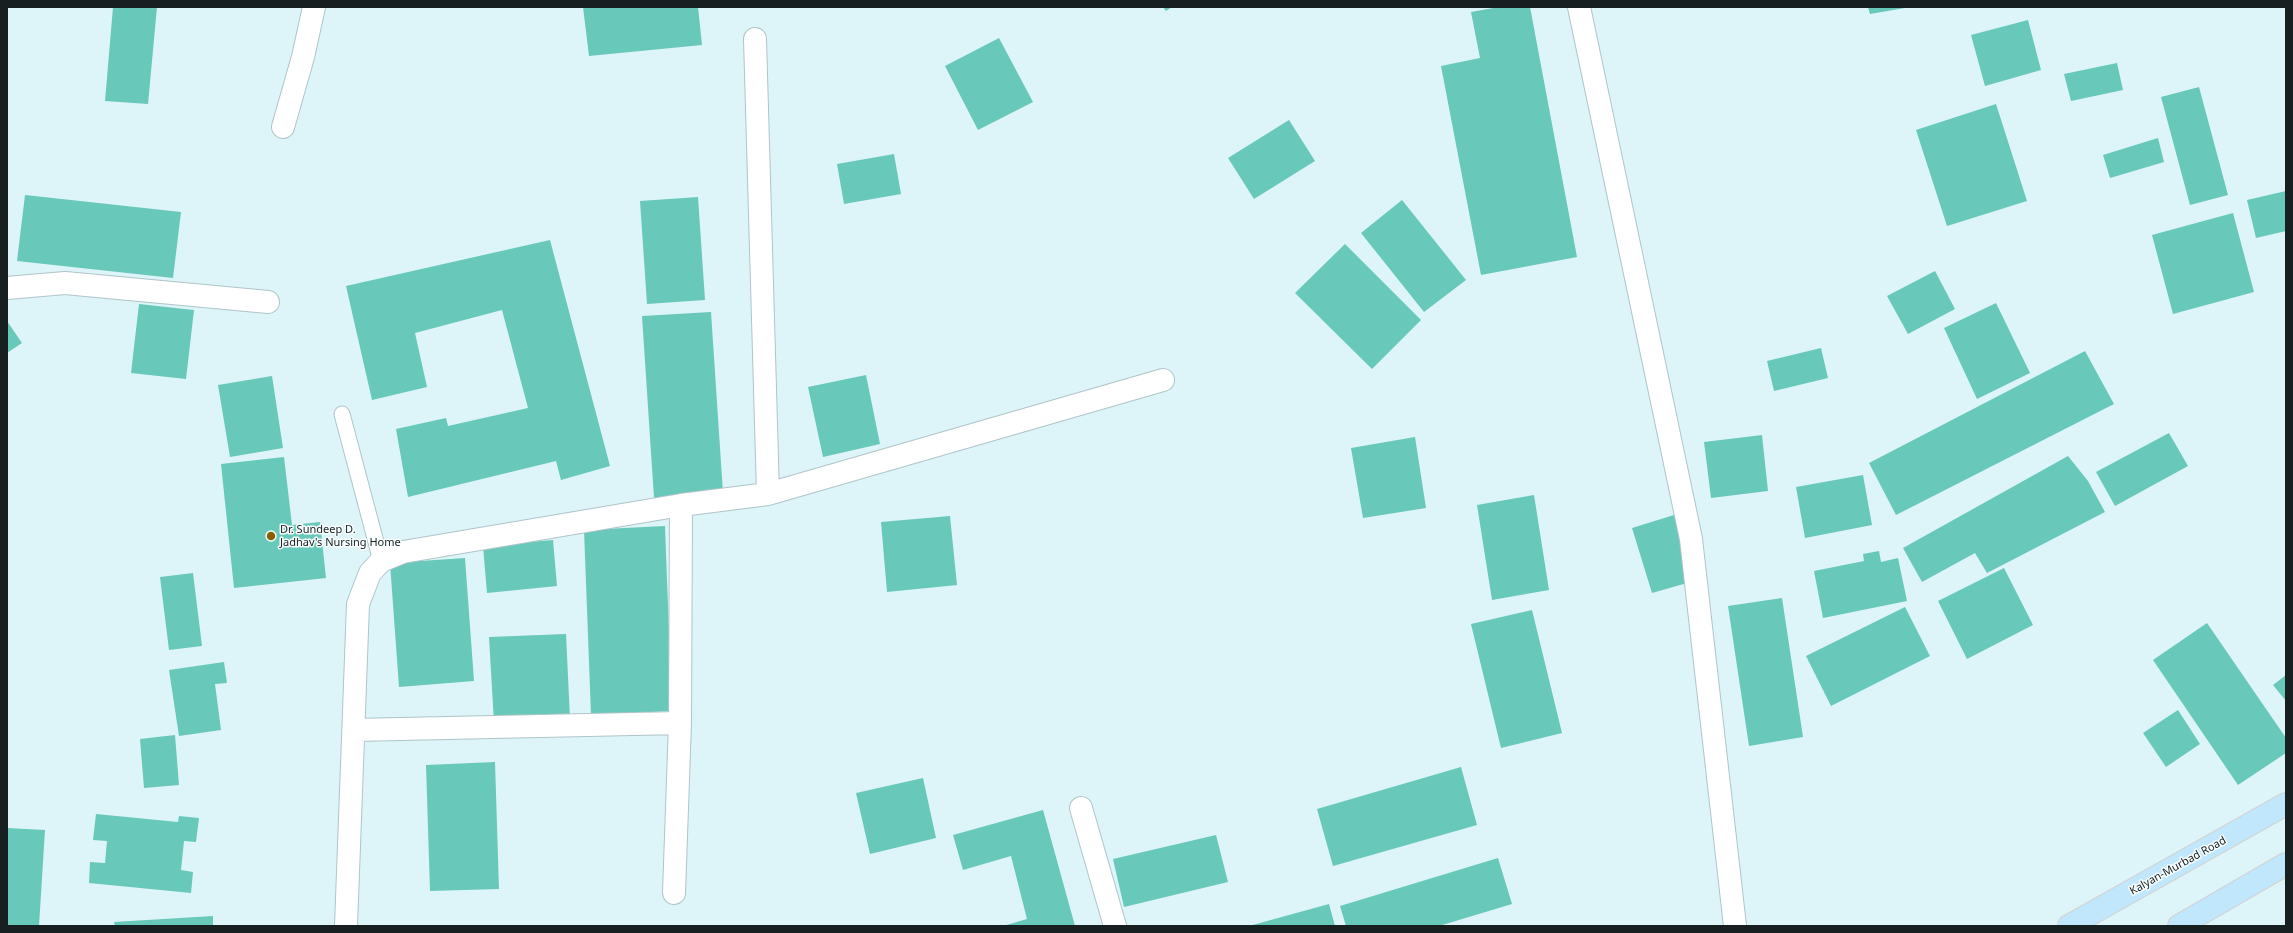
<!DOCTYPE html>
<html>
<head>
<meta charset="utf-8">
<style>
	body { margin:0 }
	#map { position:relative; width:2293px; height:933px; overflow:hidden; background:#ddf4f8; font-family:"Noto Sans",sans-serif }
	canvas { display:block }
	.frame { position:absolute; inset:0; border:8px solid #171f21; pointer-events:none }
</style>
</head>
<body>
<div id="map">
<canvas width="2293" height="933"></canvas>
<div class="frame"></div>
</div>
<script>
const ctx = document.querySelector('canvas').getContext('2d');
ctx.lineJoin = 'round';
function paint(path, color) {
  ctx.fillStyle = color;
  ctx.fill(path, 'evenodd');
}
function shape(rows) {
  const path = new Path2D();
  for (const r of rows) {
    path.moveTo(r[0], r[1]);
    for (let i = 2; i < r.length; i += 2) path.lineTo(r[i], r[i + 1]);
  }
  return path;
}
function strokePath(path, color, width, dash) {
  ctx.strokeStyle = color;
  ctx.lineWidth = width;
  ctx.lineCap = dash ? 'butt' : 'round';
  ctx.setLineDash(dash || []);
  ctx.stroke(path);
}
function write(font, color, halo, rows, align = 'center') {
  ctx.font = font + ' "Noto Sans",sans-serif';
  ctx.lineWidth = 3;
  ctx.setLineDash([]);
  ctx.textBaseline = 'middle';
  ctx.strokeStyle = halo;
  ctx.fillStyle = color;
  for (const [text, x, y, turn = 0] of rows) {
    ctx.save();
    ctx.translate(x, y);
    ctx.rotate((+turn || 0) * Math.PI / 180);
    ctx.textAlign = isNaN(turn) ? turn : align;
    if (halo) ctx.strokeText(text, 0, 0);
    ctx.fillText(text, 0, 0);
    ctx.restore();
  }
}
paint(shape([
	[113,7,157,7,148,104,105,101],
	[583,7,698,7,702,45,589,56],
	[1163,7,1172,7,1166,11],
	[1499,7,1530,7,1577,257,1481,275,1441,66,1480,58,1471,12],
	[1868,7,1905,7,1905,8,1870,14],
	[2028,20,2041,70,1985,86,1971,35],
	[999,38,1033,102,978,130,945,66],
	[2117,63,2123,90,2071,101,2064,74],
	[2199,87,2228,195,2190,205,2161,97],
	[1996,104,2027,201,1947,226,1916,130],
	[1289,120,1315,161,1254,199,1228,158],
	[2158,138,2164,162,2110,178,2103,155],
	[894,154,901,194,844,204,837,164],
	[2286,191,2286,231,2256,238,2247,200],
	[25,195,181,212,173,278,17,261],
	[698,197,705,300,647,304,640,201],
	[1402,200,1466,280,1424,312,1361,233],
	[2233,213,2254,292,2173,314,2152,235],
	[550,240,610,466,561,480,556,461,408,497,396,429,446,418,448,426,528,408,502,310,415,333,427,387,372,400,346,286],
	[1345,244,1421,320,1372,369,1295,293],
	[1935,271,1955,309,1908,334,1887,296],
	[1996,303,2030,373,1977,399,1944,328],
	[139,304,194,310,186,379,131,373],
	[711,312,723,493,654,498,642,316],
	[7,321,22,343,7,353],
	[1821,348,1828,378,1774,391,1767,361],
	[2085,351,2114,404,1896,515,1869,463],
	[866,375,880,444,823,457,808,387],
	[272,376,283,448,230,457,218,385],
	[2169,433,2188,466,2115,506,2096,472],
	[1762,435,1768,491,1711,498,1704,442],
	[1415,437,1426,508,1363,518,1351,448],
	[2068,456,2088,481,2105,512,1987,573,1975,553,1922,582,1903,548],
	[284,457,292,525,320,522,326,578,234,588,221,464],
	[1863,475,1872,525,1805,538,1796,487],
	[1534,495,1549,590,1492,600,1477,505],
	[1674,515,1694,581,1652,593,1632,528],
	[950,516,957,585,887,592,881,522],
	[665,526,672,711,591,715,584,530],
	[553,540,557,586,487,593,483,546],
	[1879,551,1881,562,1898,558,1907,601,1823,618,1814,571,1864,561,1863,554],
	[465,558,474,681,399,687,390,563],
	[2004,568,2033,625,1967,659,1938,601],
	[193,573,202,646,169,650,160,577],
	[1782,598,1803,737,1749,746,1728,606],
	[1905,607,1930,656,1831,706,1806,656],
	[1532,610,1562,733,1501,748,1471,624],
	[2207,623,2286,738,2286,753,2238,785,2153,660],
	[566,634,570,719,494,723,489,637],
	[224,662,227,683,215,684,221,730,179,736,169,670],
	[2286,675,2286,701,2273,685],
	[2178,710,2200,744,2166,767,2143,733],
	[175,735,179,785,144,788,140,739],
	[495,762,499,889,430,891,426,765],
	[1461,767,1477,825,1333,866,1317,809],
	[923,778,936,838,870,854,856,793],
	[1043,810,1075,926,1003,926,1027,919,1011,856,963,870,953,835],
	[96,814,178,822,179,816,199,818,196,842,184,841,181,870,193,872,191,893,89,883,90,862,105,863,107,841,93,840],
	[7,828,45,830,39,926,7,926],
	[1216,835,1228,882,1124,907,1113,859],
	[1498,858,1512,904,1439,926,1346,926,1340,906],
	[1329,904,1335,926,1249,926],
	[213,916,213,926,115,926,114,922]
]), '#68c8ba');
const lane = shape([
	[342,414,381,561]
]);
const street = shape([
	[1579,7,1691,539,1735,926],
	[755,39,768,494],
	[283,127,303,57,314,7],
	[7,288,65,283,268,302],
	[354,730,680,723],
	[1081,808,1115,926],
	[674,893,680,723,681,505],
	[346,926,358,604,370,573,381,561,403,552,681,505,768,494,1163,380]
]);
const primary = shape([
	[2069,926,2286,804],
	[2179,926,2286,864]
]);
strokePath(lane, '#afc5c8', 17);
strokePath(street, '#afc5c8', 24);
strokePath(primary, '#d1d2d3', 24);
strokePath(lane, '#fff', 15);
strokePath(street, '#fff', 22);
strokePath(primary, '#c1e7fd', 22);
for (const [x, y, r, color] of [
	[271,536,5,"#896200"]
]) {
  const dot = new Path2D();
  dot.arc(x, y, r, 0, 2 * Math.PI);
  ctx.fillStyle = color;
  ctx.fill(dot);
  strokePath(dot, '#f8fdfe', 1.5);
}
write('11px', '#171f21', '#f8fdfe', [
	["Dr. Sundeep D.",280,530],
	["Jadhav's Nursing Home",280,543]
], 'left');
write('11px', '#171f21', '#f8fdfe', [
	["Kalyan-Murbad Road",2178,866,-29]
]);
</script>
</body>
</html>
